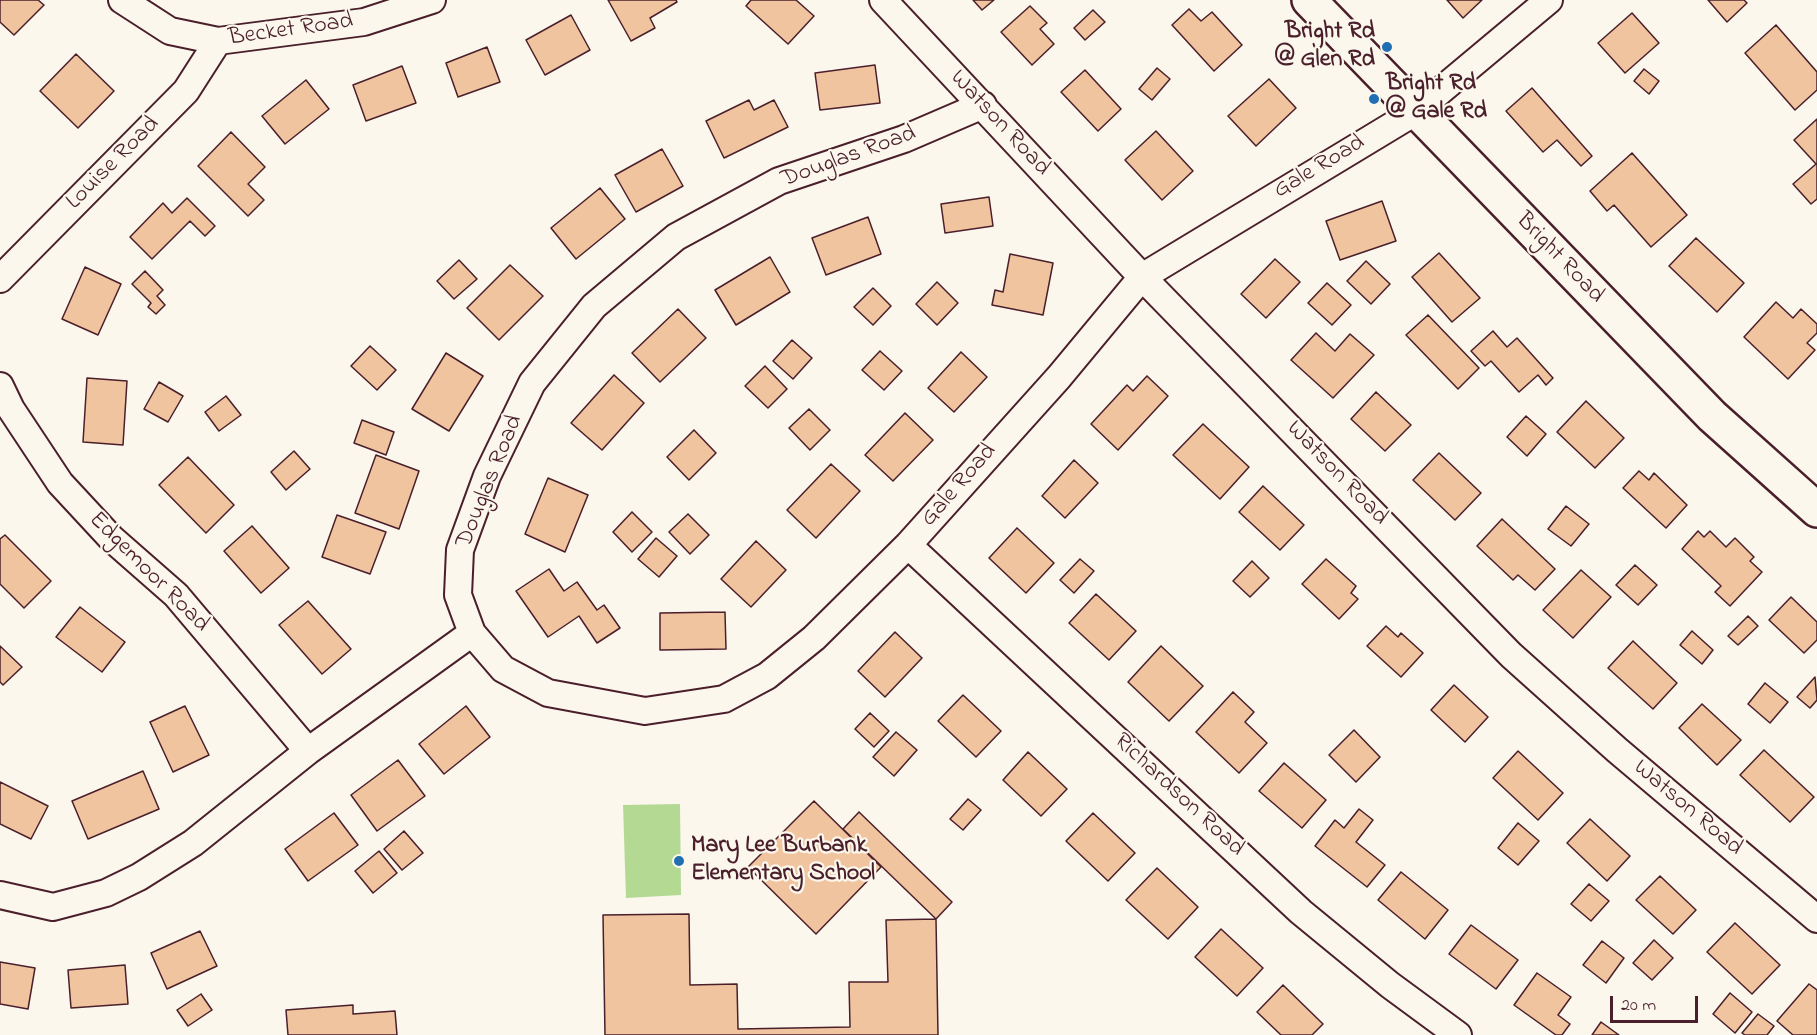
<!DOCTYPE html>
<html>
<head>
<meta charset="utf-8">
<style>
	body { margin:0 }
	#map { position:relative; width:1817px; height:1035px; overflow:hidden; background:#fbf7ec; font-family:"Indie Flower",sans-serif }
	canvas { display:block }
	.scale { position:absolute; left:1610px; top:996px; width:88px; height:27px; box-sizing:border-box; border:3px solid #4a1f2b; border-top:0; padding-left:8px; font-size:18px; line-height:21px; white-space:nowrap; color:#4a1f2b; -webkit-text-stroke:4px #fbf7ec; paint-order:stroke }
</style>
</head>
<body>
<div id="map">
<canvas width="1817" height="1035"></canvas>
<div class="scale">20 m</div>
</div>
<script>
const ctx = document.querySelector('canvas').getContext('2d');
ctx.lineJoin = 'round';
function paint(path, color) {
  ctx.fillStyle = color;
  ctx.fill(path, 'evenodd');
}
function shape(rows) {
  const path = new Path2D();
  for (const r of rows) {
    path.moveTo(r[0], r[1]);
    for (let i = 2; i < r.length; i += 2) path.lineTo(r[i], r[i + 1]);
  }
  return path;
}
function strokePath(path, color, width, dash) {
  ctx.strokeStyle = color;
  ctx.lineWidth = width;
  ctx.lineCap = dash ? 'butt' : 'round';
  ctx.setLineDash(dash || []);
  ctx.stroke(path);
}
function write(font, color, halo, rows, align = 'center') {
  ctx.font = font + ' "Indie Flower",sans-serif';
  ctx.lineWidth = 4.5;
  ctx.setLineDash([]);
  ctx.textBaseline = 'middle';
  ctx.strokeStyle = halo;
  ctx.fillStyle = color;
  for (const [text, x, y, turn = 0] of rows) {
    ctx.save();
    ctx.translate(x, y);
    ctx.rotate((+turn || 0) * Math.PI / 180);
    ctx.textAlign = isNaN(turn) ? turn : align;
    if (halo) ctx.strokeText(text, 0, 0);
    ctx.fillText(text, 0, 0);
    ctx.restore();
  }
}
paint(shape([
	[680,804,681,895,626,898,623,805]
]), '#b4d993');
const building = shape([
	[0,0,38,0,44,5,14,35,0,22,0,0],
	[608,0,676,0,677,2,650,18,655,28,631,41,608,0],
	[751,0,796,0,814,16,788,44,746,6,751,0],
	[973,0,994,0,982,10,973,0],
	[1447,0,1482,0,1463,18,1447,0],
	[1708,0,1744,0,1747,3,1727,22,1708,0],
	[1030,6,1047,23,1040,29,1054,44,1032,65,1001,32,1030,6],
	[1189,9,1201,21,1212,12,1242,45,1214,71,1172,25,1189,9],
	[1093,10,1105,22,1085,40,1074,28,1093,10],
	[1632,13,1659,43,1625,73,1598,43,1632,13],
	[571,15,590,50,545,75,526,40,571,15],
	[1776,25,1817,72,1817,90,1795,110,1745,53,1776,25],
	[487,47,500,82,458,97,446,63,487,47],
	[76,54,114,91,78,128,40,91,76,54],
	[875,65,880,103,820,110,815,73,875,65],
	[402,66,416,103,366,121,353,85,402,66],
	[1157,68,1170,79,1152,100,1139,89,1157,68],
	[1644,69,1659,81,1649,94,1634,81,1644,69],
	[1085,70,1121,109,1098,131,1061,92,1085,70],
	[1269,79,1296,108,1256,146,1228,116,1269,79],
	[306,80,329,109,285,144,262,116,306,80],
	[1532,88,1592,156,1581,166,1557,140,1543,152,1506,111,1532,88],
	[749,100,754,110,774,100,788,127,724,158,706,121,749,100],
	[1817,119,1817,199,1811,204,1793,184,1816,164,1794,140,1817,119],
	[1156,131,1193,171,1162,200,1125,160,1156,131],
	[231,132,265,167,248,184,264,200,248,216,198,166,231,132],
	[662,149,683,186,636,212,615,175,662,149],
	[1632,153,1687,215,1651,247,1614,205,1607,211,1590,191,1632,153],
	[600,188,625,219,576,259,551,228,600,188],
	[989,197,993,226,945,233,941,204,989,197],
	[187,198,215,226,205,236,190,221,152,259,130,237,163,203,172,213,187,198],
	[1382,201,1396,241,1340,260,1326,221,1382,201],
	[868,217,881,254,826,275,812,238,868,217],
	[1696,238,1744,283,1717,312,1669,266,1696,238],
	[1439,253,1480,298,1452,322,1412,277,1439,253],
	[1010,254,1053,263,1043,315,992,305,995,290,1003,292,1010,254],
	[770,257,790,292,736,325,715,290,770,257],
	[1275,259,1300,282,1266,318,1241,294,1275,259],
	[459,260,477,279,454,299,437,281,459,260],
	[1366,261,1390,284,1371,304,1347,281,1366,261],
	[510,265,543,296,499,340,467,308,510,265],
	[85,267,121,284,98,335,62,319,85,267],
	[145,271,163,290,157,296,165,305,156,314,148,307,151,303,132,284,145,271],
	[937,282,958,303,937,325,916,304,937,282],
	[1327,283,1351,305,1332,325,1308,303,1327,283],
	[873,288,891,306,873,325,854,307,873,288],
	[1776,302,1793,318,1801,309,1817,324,1817,333,1807,343,1815,350,1788,379,1744,337,1776,302],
	[678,309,706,338,660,382,632,353,678,309],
	[1428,315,1479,368,1458,389,1406,335,1428,315],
	[1493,331,1507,347,1517,338,1553,378,1546,385,1538,375,1519,392,1491,361,1485,366,1471,351,1493,331],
	[1316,333,1335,351,1350,334,1374,355,1333,398,1291,360,1316,333],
	[792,340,812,358,793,379,773,361,792,340],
	[370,346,396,370,377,390,351,366,370,346],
	[880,351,902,371,884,390,862,370,880,351],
	[961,352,987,377,954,412,928,388,961,352],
	[446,353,483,376,449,431,412,409,446,353],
	[765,366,787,389,768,408,745,386,765,366],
	[614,375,644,403,602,450,571,423,614,375],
	[1147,376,1168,396,1118,450,1091,424,1127,385,1133,391,1147,376],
	[87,378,127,381,123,445,83,442,87,378],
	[159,382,183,396,168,422,144,409,159,382],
	[1376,392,1411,425,1385,451,1351,419,1376,392],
	[226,396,241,415,219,431,205,412,226,396],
	[1586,401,1624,438,1595,468,1557,432,1586,401],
	[809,409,830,430,810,450,789,428,809,409],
	[905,413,933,440,893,481,865,455,905,413],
	[1526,416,1546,434,1527,456,1507,437,1526,416],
	[362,420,394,432,386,455,354,443,362,420],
	[1203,424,1249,467,1220,499,1173,455,1203,424],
	[694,430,716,453,689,480,667,457,694,430],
	[294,451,310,469,286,490,271,472,294,451],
	[1439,453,1481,493,1455,520,1413,480,1439,453],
	[376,455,419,471,399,529,355,513,376,455],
	[188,457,234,505,206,533,159,485,188,457],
	[1074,460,1098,483,1065,518,1042,496,1074,460],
	[831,464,860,491,816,538,787,510,831,464],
	[1639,471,1649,480,1654,473,1687,505,1666,528,1623,488,1639,471],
	[548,478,588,495,565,552,525,534,548,478],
	[1263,486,1304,525,1280,550,1239,512,1263,486],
	[1566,506,1589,524,1571,546,1548,529,1566,506],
	[632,512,652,532,632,552,613,532,632,512],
	[688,514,709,535,690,554,669,532,688,514],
	[337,515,386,532,370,574,322,557,337,515],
	[1502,519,1555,569,1535,590,1518,575,1513,580,1477,546,1502,519],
	[252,526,289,568,261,593,224,551,252,526],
	[1017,528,1054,563,1026,593,989,558,1017,528],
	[1698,531,1704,537,1710,531,1726,547,1735,538,1754,557,1750,561,1762,572,1730,606,1715,592,1721,586,1682,549,1698,531],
	[5,535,51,581,24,608,0,584,0,539,5,535],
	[656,538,677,556,659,577,638,559,656,538],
	[756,541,786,570,751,607,721,579,756,541],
	[1080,559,1094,571,1074,593,1060,580,1080,559],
	[1326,559,1356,586,1351,593,1358,599,1339,619,1302,584,1326,559],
	[1252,561,1269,578,1250,597,1233,581,1252,561],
	[1635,565,1657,585,1638,605,1616,585,1635,565],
	[549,569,564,591,577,582,597,610,604,605,620,628,597,643,579,616,548,637,516,591,549,569],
	[1581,570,1611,597,1573,638,1543,610,1581,570],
	[1096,594,1136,631,1109,660,1069,623,1096,594],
	[1791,597,1817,622,1817,640,1804,653,1769,620,1791,597],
	[308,601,351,649,322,674,279,625,308,601],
	[80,607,125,642,102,672,56,637,80,607],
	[725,612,726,649,660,650,660,613,725,612],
	[1748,616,1758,626,1738,645,1728,636,1748,616],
	[1386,626,1398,637,1401,633,1423,653,1401,677,1367,646,1386,626],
	[1692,631,1713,650,1702,664,1680,645,1692,631],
	[895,632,922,658,885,697,858,671,895,632],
	[1633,641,1677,683,1653,709,1608,668,1633,641],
	[0,646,22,667,3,685,0,682,0,646],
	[1161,646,1203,686,1169,721,1128,682,1161,646],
	[1815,677,1817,700,1810,708,1797,697,1815,677],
	[1765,683,1788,702,1770,723,1748,704,1765,683],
	[1454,685,1488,717,1465,742,1431,710,1454,685],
	[1233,692,1254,712,1245,722,1267,743,1239,773,1196,732,1233,692],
	[963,695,1001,731,976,757,938,721,963,695],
	[1702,704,1741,740,1717,765,1679,728,1702,704],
	[185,706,209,755,173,772,150,722,185,706],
	[466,706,490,737,444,774,419,744,466,706],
	[870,713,889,731,874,747,855,729,870,713],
	[1354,730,1380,757,1356,782,1329,755,1354,730],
	[896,732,917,750,894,776,873,757,896,732],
	[1764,750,1814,797,1790,822,1740,775,1764,750],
	[1518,751,1563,793,1538,820,1493,778,1518,751],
	[1028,752,1067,789,1041,816,1003,780,1028,752],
	[398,760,425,796,377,831,351,795,398,760],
	[1284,763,1326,800,1302,828,1259,791,1284,763],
	[143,771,159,809,88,839,72,801,143,771],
	[0,782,48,806,31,839,0,824,0,782],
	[968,799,981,810,963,830,950,819,968,799],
	[814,801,881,867,816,934,748,867,814,801],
	[1359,809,1373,820,1356,842,1385,865,1367,887,1315,846,1335,820,1344,828,1359,809],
	[859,812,952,902,936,919,843,829,859,812],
	[334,813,358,845,308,881,285,849,334,813],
	[1093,813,1135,853,1108,881,1066,841,1093,813],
	[1590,819,1630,856,1607,881,1567,843,1590,819],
	[1518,823,1539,841,1518,865,1498,848,1518,823],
	[404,831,423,853,402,870,384,849,404,831],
	[379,851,397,873,373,893,355,871,379,851],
	[1157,868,1198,907,1168,939,1126,900,1157,868],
	[1401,872,1448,910,1425,939,1378,900,1401,872],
	[1660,876,1696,910,1673,934,1636,900,1660,876],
	[1589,884,1609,901,1591,921,1571,904,1589,884],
	[689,914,690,985,737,984,738,1029,850,1027,849,982,888,982,886,920,936,919,938,1035,605,1035,603,915,689,914],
	[1735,923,1780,965,1752,994,1707,952,1735,923],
	[1471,925,1518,960,1496,989,1449,954,1471,925],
	[1221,929,1263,968,1237,996,1195,957,1221,929],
	[200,931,217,966,167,989,151,953,200,931],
	[1654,940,1673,958,1652,980,1633,963,1654,940],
	[1602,941,1624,958,1606,983,1583,965,1602,941],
	[0,962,35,968,28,1009,0,1004,0,962],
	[125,965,128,1004,71,1008,68,970,125,965],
	[1537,973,1571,997,1558,1015,1570,1024,1562,1035,1556,1035,1514,1005,1537,973],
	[1809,984,1817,990,1817,1035,1793,1035,1777,1021,1809,984],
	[1283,985,1323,1024,1312,1035,1281,1035,1257,1012,1283,985],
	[1730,993,1752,1012,1735,1033,1713,1014,1730,993],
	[201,994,212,1010,188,1026,177,1010,201,994],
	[353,1005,353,1014,395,1011,397,1035,288,1035,286,1010,353,1005],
	[1758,1014,1774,1026,1767,1035,1745,1035,1742,1033,1758,1014],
	[1601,1022,1619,1035,1592,1035,1601,1022]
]);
paint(building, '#f0c49f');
strokePath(building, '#4a1f2b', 1.5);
const street = shape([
	[122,0,170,31,218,41,364,22,432,0],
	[883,0,1142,277,1511,655,1617,750,1817,919],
	[0,279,186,91,218,41],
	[0,386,11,409,60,483,111,538,176,595,308,751],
	[908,545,1301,912,1390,985,1458,1035],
	[472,633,503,669,548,693,645,711,724,699,767,676,814,638,908,545,1059,377,1142,277,1415,112,1549,0],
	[0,895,53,907,106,893,139,877,193,843,308,751,472,633,458,595,460,550,487,476,532,383,594,306,676,237,779,181,904,139,983,105]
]);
const secondary = shape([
	[1309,0,1712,416,1817,510]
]);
strokePath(street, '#4a1f2b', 30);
strokePath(secondary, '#4a1f2b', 38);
strokePath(street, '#fbf7ec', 26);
strokePath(secondary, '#fbf7ec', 33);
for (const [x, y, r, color] of [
	[1387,47,6,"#1f6fb2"],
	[1374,99,6,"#1f6fb2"],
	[679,861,6,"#1f6fb2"]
]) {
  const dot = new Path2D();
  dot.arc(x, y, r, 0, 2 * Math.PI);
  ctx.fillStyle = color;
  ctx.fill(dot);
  strokePath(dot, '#fbf7ec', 2);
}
write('24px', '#4a1f2b', '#fbf7ec', [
	["Becket Road",291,31,-8],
	["Watson Road",999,124,47],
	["Douglas Road",849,158,-20],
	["Louise Road",114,164,-45],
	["Gale Road",1320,168,-31],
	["Bright Road",1559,259,46],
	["Watson Road",1336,474,46],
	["Douglas Road",491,482,-68],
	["Gale Road",960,486,-49],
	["Edgemoor Road",148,573,45],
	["Richardson Road",1178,796,43],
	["Watson Road",1687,809,40]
]);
write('bold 24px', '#4a1f2b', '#fbf7ec', [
	["Bright Rd",1375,33,"right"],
	["@ Glen Rd",1375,61,"right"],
	["Bright Rd",1386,85],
	["@ Gale Rd",1386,113],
	["Mary Lee Burbank",691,847],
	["Elementary School",691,875]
], 'left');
</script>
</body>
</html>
